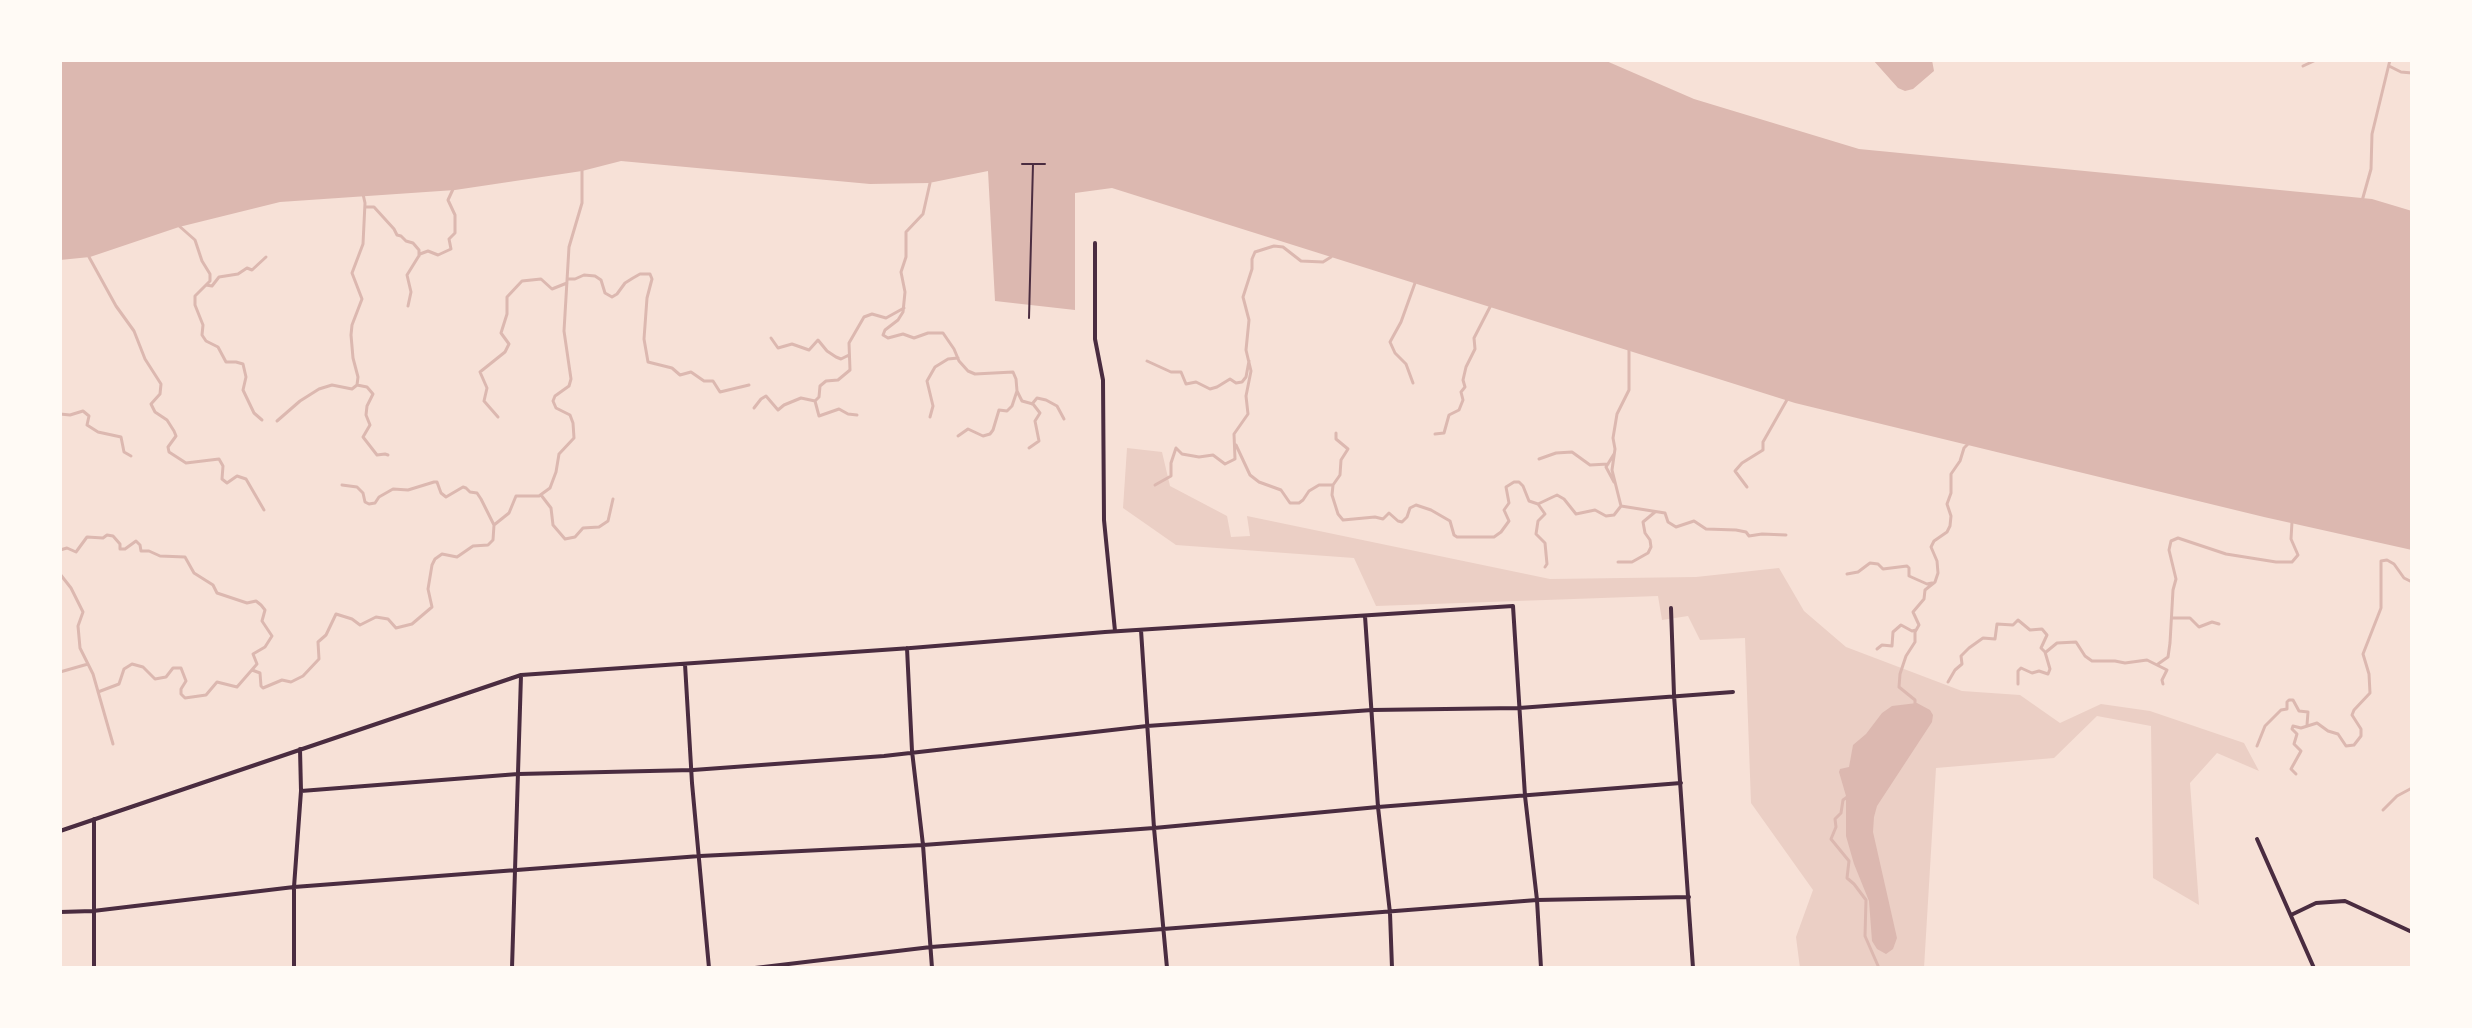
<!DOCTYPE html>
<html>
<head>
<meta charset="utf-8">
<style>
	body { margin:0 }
	#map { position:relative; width:2472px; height:1028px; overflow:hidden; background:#f7e1d7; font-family:Georgia,serif }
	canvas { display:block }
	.frame { position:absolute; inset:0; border:62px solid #fffaf5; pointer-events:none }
</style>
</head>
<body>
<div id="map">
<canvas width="2472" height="1028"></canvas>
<div class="frame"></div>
</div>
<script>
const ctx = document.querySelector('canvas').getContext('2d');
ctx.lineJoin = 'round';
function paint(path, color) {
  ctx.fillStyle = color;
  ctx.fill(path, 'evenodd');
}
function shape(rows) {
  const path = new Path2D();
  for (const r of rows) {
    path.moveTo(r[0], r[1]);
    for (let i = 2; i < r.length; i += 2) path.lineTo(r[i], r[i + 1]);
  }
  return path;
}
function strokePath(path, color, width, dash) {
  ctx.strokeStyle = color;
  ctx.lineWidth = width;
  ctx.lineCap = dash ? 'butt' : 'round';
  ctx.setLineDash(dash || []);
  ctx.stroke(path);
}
paint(shape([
	[1127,448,1162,452,1170,486,1227,516,1231,537,1250,536,1247,516,1550,579,1696,577,1779,568,1804,611,1846,647,1962,691,2020,695,2060,723,2101,704,2150,711,2244,743,2259,771,2217,753,2190,783,2199,905,2153,878,2151,726,2097,716,2054,758,1936,768,1924,968,1800,968,1796,937,1813,890,1751,803,1745,638,1700,640,1688,616,1662,620,1658,596,1376,606,1354,558,1176,545,1123,508]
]), '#ebcfc5');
paint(shape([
	[60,60,1604,60,1694,99,1859,149,2372,199,2412,211,2412,550,2264,517,1795,403,1112,188,1075,193,1075,310,995,301,988,171,929,183,870,184,621,161,582,171,455,190,280,202,179,227,90,257,60,260],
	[1873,60,1932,60,1934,71,1913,89,1905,91,1898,88],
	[1917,703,1930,710,1933,715,1932,722,1877,806,1874,817,1873,832,1897,938,1893,949,1886,954,1877,949,1872,941,1869,901,1854,864,1846,836,1846,796,1839,772,1840,769,1849,767,1853,745,1866,734,1882,713,1892,706]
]), '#dcb8b0');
strokePath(shape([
	[2303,66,2316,60],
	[2389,66,2401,72,2412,73],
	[930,183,923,214,906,232,906,257,901,272,905,292,903,312,898,320,885,330,883,335,888,338,903,334,914,338,928,333,943,333,954,349,959,361,968,371,975,374,1013,372,1016,379,1017,391,1012,406,1007,411,999,410,993,430,990,434,983,436,968,429,958,436],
	[2362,201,2371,169,2372,134,2390,60],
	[366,207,374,207,394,229,397,235,401,236,406,241,413,243,419,250,419,256],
	[178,225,195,240,202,261,210,274,210,281,195,296,195,305,203,325,202,335,206,341,218,347,226,362,236,362,243,364,246,377,243,390,254,413,262,420],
	[89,257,116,306,134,331,145,359,161,384,160,394,151,404,155,412,167,420,174,431,176,436,168,447,169,452,186,463,219,459,223,466,222,479,227,483,237,476,246,479,264,510],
	[567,279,575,279,584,275,595,276,601,280,605,293,612,297,617,294,625,283,633,278,640,274,650,274,652,279,647,298,644,339,648,362,672,368,680,375,691,372,704,381,713,381,720,392,749,385],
	[206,285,212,286,219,277,238,274,247,268,252,270,266,257],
	[408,306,411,292,407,275,420,254,428,251,438,255,451,249,449,239,455,233,455,215,448,200,454,187],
	[771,338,778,348,792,344,809,350,818,340,827,351,836,357,841,359,849,355],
	[1147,361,1171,372,1181,372,1186,384,1196,382,1210,389,1217,387,1230,379,1236,383,1242,382,1246,377,1249,361],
	[1413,383,1406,364,1395,353,1390,342,1401,322,1415,283],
	[357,385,358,377,353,358,351,335,352,325,362,299,352,273,363,244,365,203,363,194],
	[1017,391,1022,401,1033,404,1040,413,1035,421,1039,441,1029,448],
	[1032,404,1037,398,1046,400,1057,406,1064,419],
	[754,408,761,399,766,396,778,410,784,405,801,398,815,401],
	[60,414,70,415,83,411,89,416,87,425,98,432,121,437,124,452,131,456],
	[857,415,848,414,839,409,819,416,815,401,819,397,820,386,826,381,838,380,850,370,849,343,864,317,872,314,886,318,904,308],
	[498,417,484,401,487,388,480,372,505,352,509,344,501,333,507,314,507,297,522,281,541,279,552,289,567,283],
	[930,417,933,406,927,381,935,367,948,359,958,358],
	[277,421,300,401,319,389,332,385,352,389,357,385,367,387,373,394,367,406,366,415,370,425,363,437,377,455,385,454,388,455],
	[1336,433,1336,439,1348,449,1341,460,1340,475,1333,485,1332,495,1338,514,1343,520,1375,517,1383,519,1389,513,1398,521,1402,522,1407,517,1410,508,1416,505,1431,510,1450,521,1454,535,1457,537,1494,537,1501,532,1509,521,1504,510,1509,503,1506,487,1514,482,1519,482,1523,486,1529,501,1538,504,1545,514,1538,521,1536,534,1545,543,1547,564,1545,567],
	[1435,434,1444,433,1449,415,1459,410,1463,400,1461,392,1465,387,1463,380,1466,367,1475,349,1474,338,1491,305],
	[1236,445,1250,475,1259,482,1281,490,1290,503,1299,503,1303,500,1309,491,1319,485,1333,485],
	[1614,454,1606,467,1614,482],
	[1539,459,1556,453,1572,452,1590,465,1608,464],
	[1155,485,1171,476,1171,463,1176,448,1182,454,1199,457,1213,455,1225,464,1235,459,1234,434,1248,414,1246,396,1251,371,1246,350,1249,320,1243,297,1252,269,1252,259,1255,252,1274,246,1283,247,1301,261,1323,262,1331,257],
	[1747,487,1735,471,1742,463,1763,450,1763,442,1788,398],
	[541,495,551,508,553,525,565,539,575,537,583,528,599,527,608,521,613,499],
	[1538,504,1557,495,1564,499,1576,514,1595,510,1606,516,1614,515,1621,506],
	[1621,506,1612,470,1615,449,1613,438,1617,414,1629,390,1629,348],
	[1621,506,1665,513,1668,522,1676,527,1694,521,1706,529,1736,530,1746,532,1749,536,1762,534,1786,535],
	[494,525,509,513,516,496,539,496,550,488,556,472,559,454,574,438,573,423,570,415,556,408,553,401,555,396,569,386,571,379,564,331,569,247,582,203,582,170],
	[60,550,67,548,76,552,87,537,103,538,107,535,113,536,120,544,120,549,125,549,136,541,140,545,141,551,149,551,160,556,185,557,194,573,213,585,217,593,247,603,256,601,261,605,265,610,262,621,272,636,265,647,253,654,257,664,237,687,217,682,206,695,185,698,181,694,181,689,186,681,181,668,173,668,166,677,155,679,143,667,132,664,124,669,119,684,98,692],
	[1618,562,1632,562,1648,553,1651,547,1650,540,1645,533,1643,522,1655,512],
	[60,574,71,588,83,612,78,626,80,648,93,674,113,744],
	[1847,574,1858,572,1870,563,1878,564,1883,569,1907,566,1909,568,1909,576,1927,584,1932,583],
	[2173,618,2190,618,2199,627,2212,622,2219,624],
	[1877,649,1882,645,1892,646,1893,632,1901,625,1912,631,1916,630],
	[2046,652,2057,643,2076,642,2085,656,2092,661,2115,661,2125,663,2147,660,2167,670,2162,680,2163,684],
	[2158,664,2168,657,2170,643,2173,590,2176,579,2169,550,2171,541,2178,538,2226,554,2276,562,2292,562,2298,555,2291,539,2292,522],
	[252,670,260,673,261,686,263,688,282,680,291,682,303,676,319,659,318,642,326,635,336,614,352,619,360,625,376,617,388,619,396,628,412,624,432,607,428,589,432,565,435,559,442,554,457,557,473,546,488,545,493,540,494,525,481,499,477,493,470,492,466,488,463,487,446,497,441,493,437,482,434,482,408,490,393,489,379,497,375,503,369,504,365,502,363,493,357,487,342,485],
	[60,672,88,664],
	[1948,682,1955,670,1962,664,1961,656,1969,648,1983,638,1995,639,1997,624,2013,625,2018,620,2030,630,2042,629,2047,635,2041,648,2045,652,2050,669,2048,674,2039,671,2032,673,2021,668,2018,671,2018,684],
	[1915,705,1915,700,1899,687,1900,674,1906,656,1915,642,1915,632,1919,625,1913,612,1924,599,1925,590,1935,582,1938,573,1937,561,1931,547,1934,541,1947,532,1950,526,1951,516,1947,504,1951,493,1951,474,1960,461,1964,448,1969,443],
	[2257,746,2265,726,2281,710,2287,709,2287,702,2289,700,2293,700,2299,711,2308,712,2307,725],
	[2296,774,2291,769,2301,751,2294,744,2297,734,2292,729,2293,726,2301,728,2317,723,2328,731,2338,734,2346,746,2354,745,2361,736,2361,729,2352,715,2354,710,2370,693,2369,674,2363,654,2381,608,2381,561,2387,560,2394,564,2404,578,2412,582],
	[1850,795,1843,800,1841,813,1835,819,1836,827,1831,839,1849,861,1847,878,1854,884,1866,900,1865,936,1879,968],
	[2383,810,2397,796,2412,788]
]), '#dcb8b0', 3);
strokePath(shape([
	[1022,164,1045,164],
	[1029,318,1033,164]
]), '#4a2c40', 2);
strokePath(shape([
	[1095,243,1095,339,1103,380,1104,520,1115,631],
	[1671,608,1674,695,1693,968],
	[1365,616,1378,807,1390,913,1392,968],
	[1141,630,1154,828,1167,968],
	[907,648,912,751,923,845,932,968],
	[685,664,692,783,709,968],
	[301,791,518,774,693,770,884,756,1147,726,1372,710,1519,708,1733,692],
	[60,831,521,675,911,648,1105,632,1513,606,1525,796,1537,900,1541,968],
	[2257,839,2314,968],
	[60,912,93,911,294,887,700,856,923,845,1154,828,1378,807,1681,783],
	[2291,915,2316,903,2345,901,2412,932],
	[94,968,94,819],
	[294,968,294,887,301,791,300,749],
	[512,968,521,675],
	[755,968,931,947,1537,900,1689,897]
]), '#4a2c40', 4);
</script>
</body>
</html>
